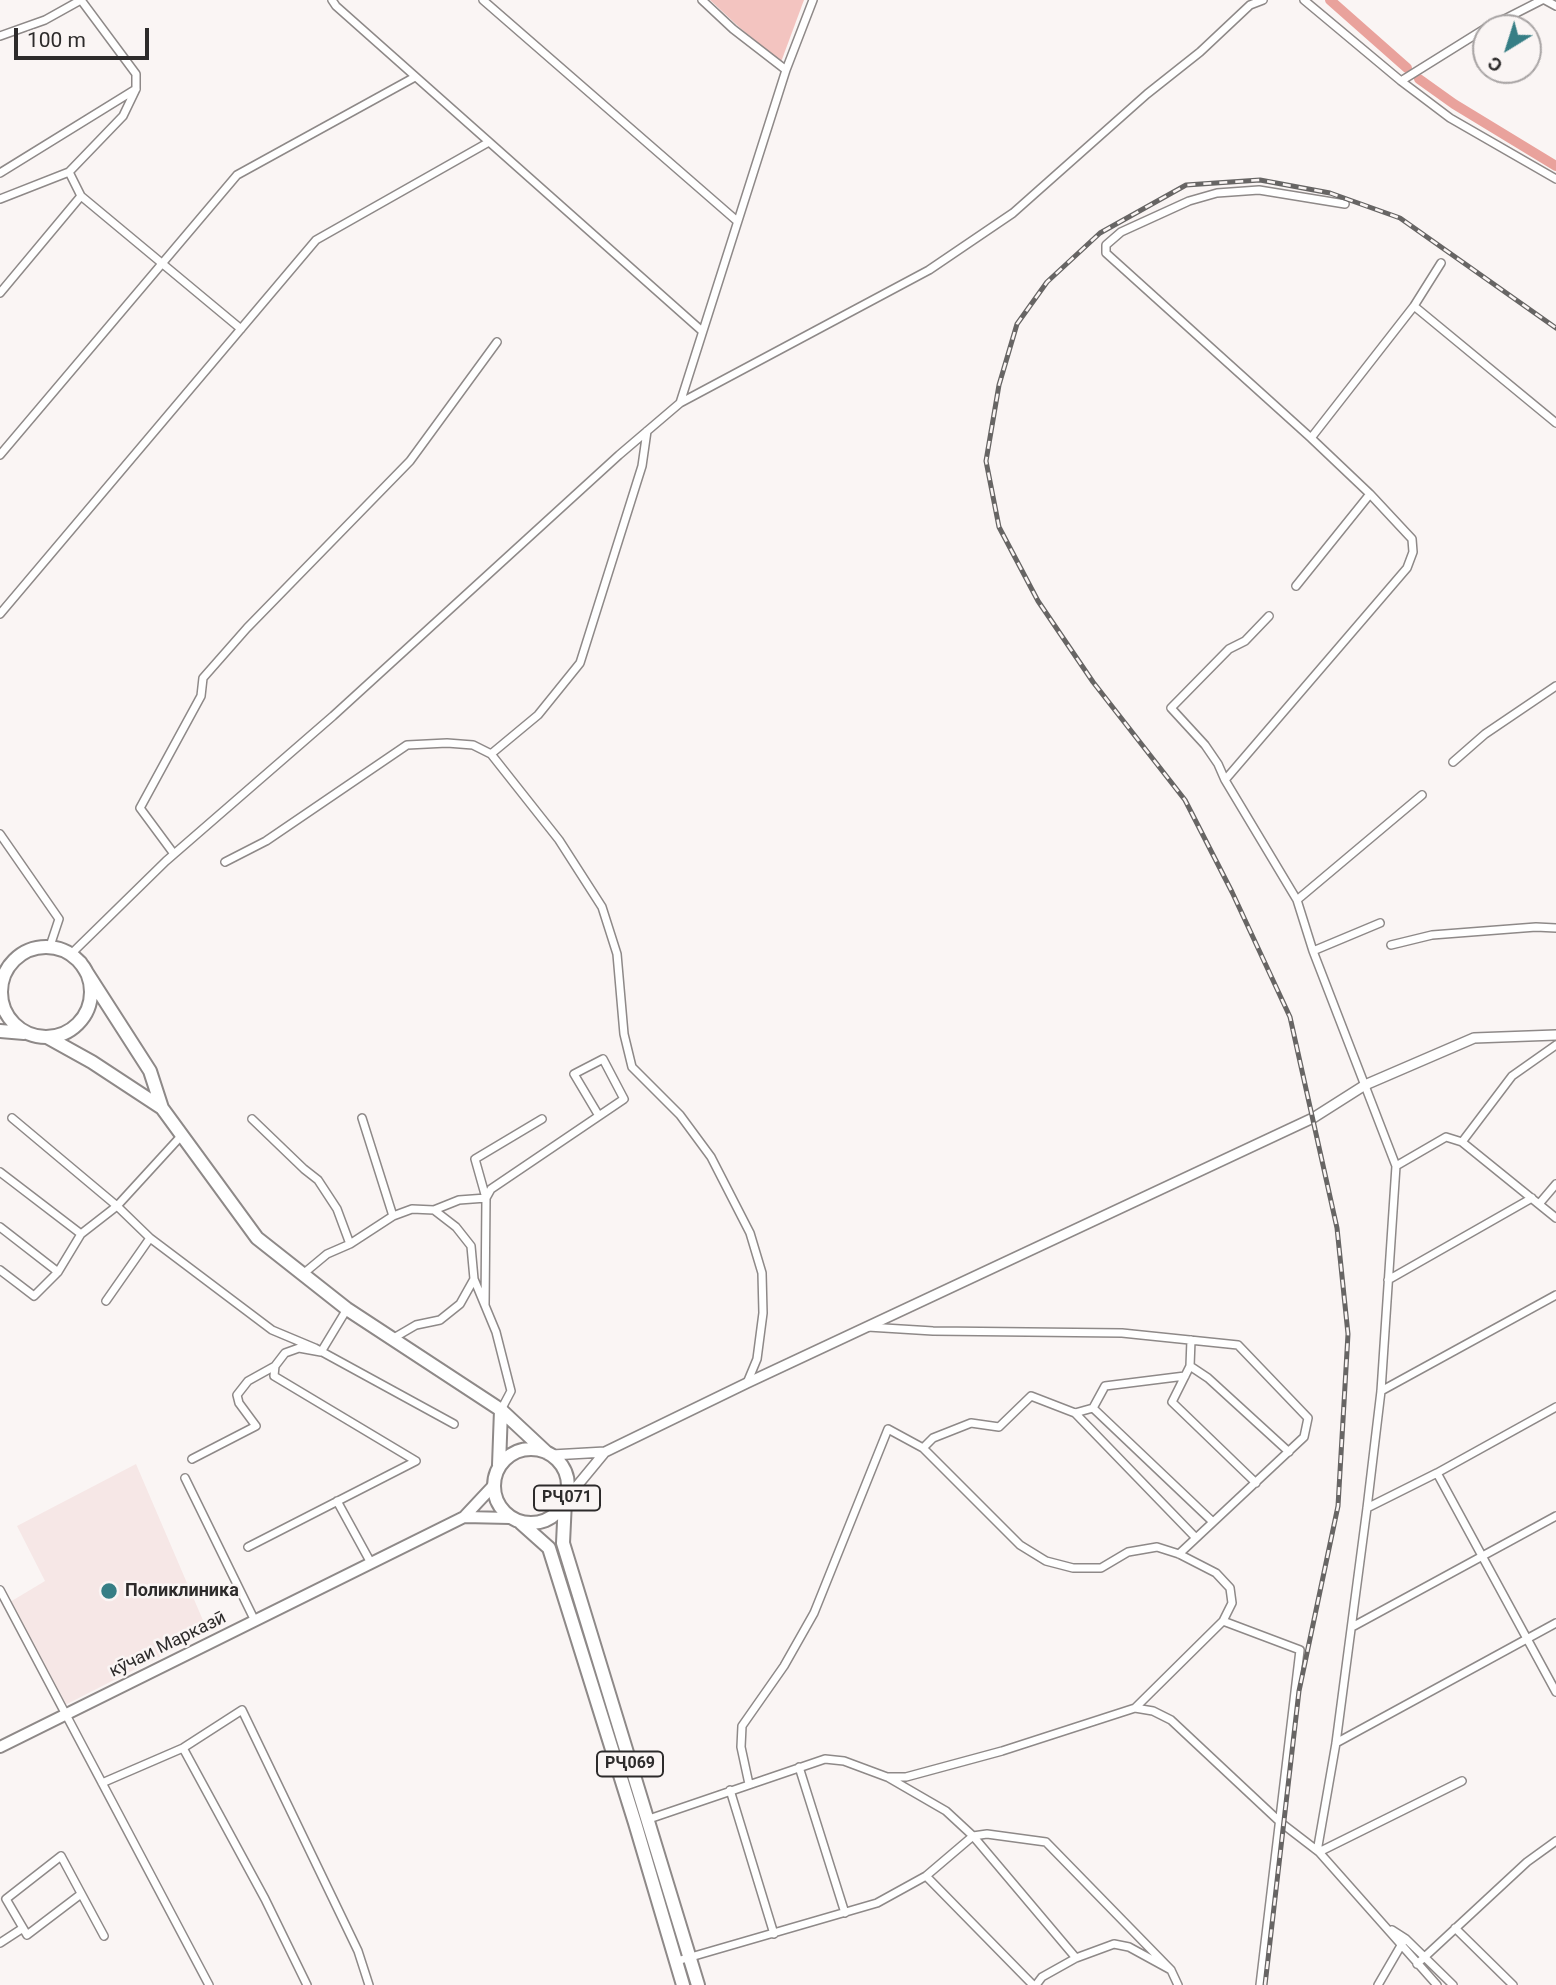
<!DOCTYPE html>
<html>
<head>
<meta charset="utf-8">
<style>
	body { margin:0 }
	#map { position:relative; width:1556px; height:1985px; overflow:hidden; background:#faf5f4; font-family:Roboto,sans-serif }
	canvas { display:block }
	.north { position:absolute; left:1472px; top:14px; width:70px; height:70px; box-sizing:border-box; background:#faf5f4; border:2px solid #a8a4a4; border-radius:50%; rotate:218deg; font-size:19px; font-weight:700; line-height:28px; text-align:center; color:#2d2b2b }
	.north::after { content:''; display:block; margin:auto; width:24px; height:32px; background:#367e85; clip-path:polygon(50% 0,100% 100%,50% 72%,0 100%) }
	.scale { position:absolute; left:14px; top:28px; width:135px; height:32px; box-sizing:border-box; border:4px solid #2d2b2b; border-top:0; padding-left:9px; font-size:21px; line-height:24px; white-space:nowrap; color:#2d2b2b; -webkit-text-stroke:5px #faf5f4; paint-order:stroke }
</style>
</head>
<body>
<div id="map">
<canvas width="1556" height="1985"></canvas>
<div class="north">С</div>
<div class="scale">100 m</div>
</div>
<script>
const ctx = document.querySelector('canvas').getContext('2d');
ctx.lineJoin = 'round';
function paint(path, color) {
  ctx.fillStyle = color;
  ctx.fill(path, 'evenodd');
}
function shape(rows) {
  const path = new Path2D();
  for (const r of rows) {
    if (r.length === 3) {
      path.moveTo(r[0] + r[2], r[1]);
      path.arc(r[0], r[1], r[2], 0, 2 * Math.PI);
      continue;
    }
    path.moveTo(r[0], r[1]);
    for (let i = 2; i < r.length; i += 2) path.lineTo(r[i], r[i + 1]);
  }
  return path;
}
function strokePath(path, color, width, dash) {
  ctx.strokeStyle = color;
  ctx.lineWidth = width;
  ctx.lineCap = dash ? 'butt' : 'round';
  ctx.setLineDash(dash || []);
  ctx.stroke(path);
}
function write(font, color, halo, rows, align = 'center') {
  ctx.font = font + ' Roboto,sans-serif';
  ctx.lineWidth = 5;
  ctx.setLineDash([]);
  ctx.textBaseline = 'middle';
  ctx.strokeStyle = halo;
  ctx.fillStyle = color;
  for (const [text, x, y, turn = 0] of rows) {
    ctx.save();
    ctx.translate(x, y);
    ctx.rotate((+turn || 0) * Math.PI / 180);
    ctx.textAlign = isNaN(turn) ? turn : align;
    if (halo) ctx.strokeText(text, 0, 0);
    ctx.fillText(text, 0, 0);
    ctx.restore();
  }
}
paint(shape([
	[136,1464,208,1632,65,1705,10,1602,45,1581,17,1526]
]), '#f6e7e6');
paint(shape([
	[710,0,804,0,781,62,740,28]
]), '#f3c4c0');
strokePath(shape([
	[1330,0,1407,68],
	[1419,79,1454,104,1556,166]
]), '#e9a29c', 10);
const minor = shape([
	[332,0,336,6,702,331],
	[483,0,737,221],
	[702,0,733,29,786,70],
	[1304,0,1401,81,1450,118,1556,179],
	[1545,0,1556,6],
	[1487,28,1542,0],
	[0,36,45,20,81,0,136,74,136,89,123,116,69,172,81,196,241,329],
	[1401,81,1486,28],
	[0,173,136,89],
	[0,199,69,172],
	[0,293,81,196],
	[1414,306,1441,263],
	[680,403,786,70,813,0],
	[647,431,642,466,580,663,538,715,491,754,559,840,602,907,617,954,624,1034,632,1067,680,1115,711,1157,750,1233,762,1273,763,1313,757,1359,747,1383],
	[1311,438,1414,306,1556,423],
	[0,455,237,175,415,77],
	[1296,586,1370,494],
	[0,614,316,240,489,142],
	[1453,762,1485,734,1556,686],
	[1225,780,1218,764,1205,745,1171,708,1229,649,1245,641,1269,616],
	[0,834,59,919,50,946],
	[174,854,140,808,201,696,203,678,247,628,410,461,497,342],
	[225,862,266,841,407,745,447,743,473,745,491,754],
	[1297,900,1225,780,1407,568,1413,552,1412,539,1370,494,1311,438,1106,253,1106,245,1121,232,1189,201,1217,193,1259,190,1345,204],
	[1380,923,1313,951,1396,1166,1381,1391,1367,1508,1336,1743,1318,1846,1319,1852,1437,1985],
	[1391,945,1432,935,1536,927,1556,928],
	[1313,951,1297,900,1422,795],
	[71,954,166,861,333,716,619,455,680,403,929,270,1013,213,1147,94,1200,52,1250,5,1263,0],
	[12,1118,117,1206,182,1135],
	[362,1118,393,1216],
	[252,1119,304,1169,318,1180,337,1209,350,1244,327,1254,303,1274],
	[1462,1142,1512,1076,1556,1045],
	[1396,1166,1446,1137,1462,1142,1556,1218],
	[0,1172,81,1234,117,1206,150,1238,106,1301],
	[1539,1204,1556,1184],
	[434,1210,459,1200,486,1198,475,1159,542,1119],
	[0,1227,58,1272,81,1234],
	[150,1238,272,1330,315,1348,454,1424],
	[350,1244,393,1216,412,1209,434,1210,456,1227,471,1246,474,1279,460,1304,440,1320,416,1325,392,1339],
	[0,1270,34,1296,58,1272],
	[474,1279,496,1332,511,1391,501,1410],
	[1388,1280,1532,1198],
	[485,1305,486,1198,491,1189,624,1099,603,1059,574,1074,599,1116],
	[868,1327,933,1331,1122,1333,1238,1345,1308,1418,1304,1437,1179,1554],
	[1191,1340,1190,1366,1172,1402,1256,1483],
	[1190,1366,1208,1378,1289,1452],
	[1381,1391,1556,1295],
	[1093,1408,1213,1522],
	[1075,1413,1196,1538],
	[923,1448,933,1438,971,1423,999,1427,1031,1396,1075,1413,1093,1408,1105,1386,1185,1376],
	[192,1459,256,1426,239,1403,237,1395,248,1381,275,1366],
	[1437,1473,1556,1692],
	[185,1478,255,1621],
	[337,1501,371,1563],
	[1367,1508,1437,1473,1556,1407],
	[248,1547,416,1461,274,1376,275,1366,285,1353,299,1348,321,1352,347,1309],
	[0,1590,209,1985],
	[1223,1621,1300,1650,1260,1985],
	[1352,1627,1556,1516],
	[1336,1743,1556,1623],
	[183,1748,265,1899,307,1985],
	[799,1767,845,1913],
	[889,1778,946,1811,973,1836,1076,1958],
	[102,1783,183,1748,242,1710,358,1951,369,1985],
	[749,1784,741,1747,742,1726,784,1666,814,1613,888,1429,923,1448,1020,1545,1046,1561,1073,1568,1101,1568,1128,1552,1157,1547,1179,1554,1216,1573,1230,1588,1232,1603,1223,1621,1135,1708],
	[730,1790,774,1934],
	[646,1820,825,1759,844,1761,887,1777,906,1777,1002,1751,1135,1708,1153,1711,1171,1720,1280,1822,1319,1852,1462,1781],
	[926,1876,1033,1985],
	[23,1928,27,1935,81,1894],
	[1455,1928,1513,1985],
	[1392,1930,1406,1939,1453,1985],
	[0,1943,23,1928,6,1899,61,1856,104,1936],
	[677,1961,877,1903,926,1876,973,1836,987,1834,1046,1842,1171,1970],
	[1417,1964,1527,1862,1556,1841],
	[1036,1985,1042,1977,1076,1958,1114,1944,1129,1947,1171,1970,1178,1985],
	[1378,1985,1403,1942]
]);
const tertiary = shape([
	[552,1455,605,1452],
	[567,1498,605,1452,747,1383,1313,1118,1365,1085,1474,1038,1556,1035]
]);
const secondary = shape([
	[464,1517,510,1518],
	[0,1747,464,1517,493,1486]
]);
const primary = shape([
	[46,992,45],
	[80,962,150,1071,162,1108,257,1238,347,1309,501,1410,546,1452],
	[0,1031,24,1033],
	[47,1037,92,1062,162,1108],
	[531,1486,37],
	[499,1465,501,1410],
	[565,1501,563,1543,698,1985],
	[521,1523,549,1548,635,1823,683,1985]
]);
strokePath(minor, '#8e8988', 10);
strokePath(tertiary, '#8e8988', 12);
strokePath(secondary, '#8e8988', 14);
strokePath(primary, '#8e8988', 16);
strokePath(minor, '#fff', 7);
strokePath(tertiary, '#fff', 9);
strokePath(secondary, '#fff', 10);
strokePath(primary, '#fff', 12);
const rail = shape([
	[1265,1985,1299,1691,1338,1506,1348,1334,1337,1228,1290,1017,1232,892,1185,800,1093,682,1038,601,999,527,986,461,999,385,1017,324,1047,282,1100,233,1186,185,1260,180,1330,193,1400,218,1556,328]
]);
strokePath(rail, '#676564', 5);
strokePath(rail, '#faf5f4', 2.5, [8]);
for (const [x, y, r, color] of [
	[109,1591,9,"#367e85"]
]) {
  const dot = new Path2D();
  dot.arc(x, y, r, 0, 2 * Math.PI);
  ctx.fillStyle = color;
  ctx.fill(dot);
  strokePath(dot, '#faf5f4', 2.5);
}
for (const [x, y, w] of [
	[567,1498,66],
	[630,1764,66]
]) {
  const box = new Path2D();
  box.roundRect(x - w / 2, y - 12.5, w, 25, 5);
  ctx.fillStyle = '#faf5f4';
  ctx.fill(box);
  strokePath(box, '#2d2b2b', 2);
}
write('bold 16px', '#2d2b2b', null, [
	["РҶ071",567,1498],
	["РҶ069",630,1764]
]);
write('bold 18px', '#2d2b2b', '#faf5f4', [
	["Поликлиника",125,1591]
], 'left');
write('18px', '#2d2b2b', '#faf5f4', [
	["кӯчаи Марказӣ",168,1645,-26]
]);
</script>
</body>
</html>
